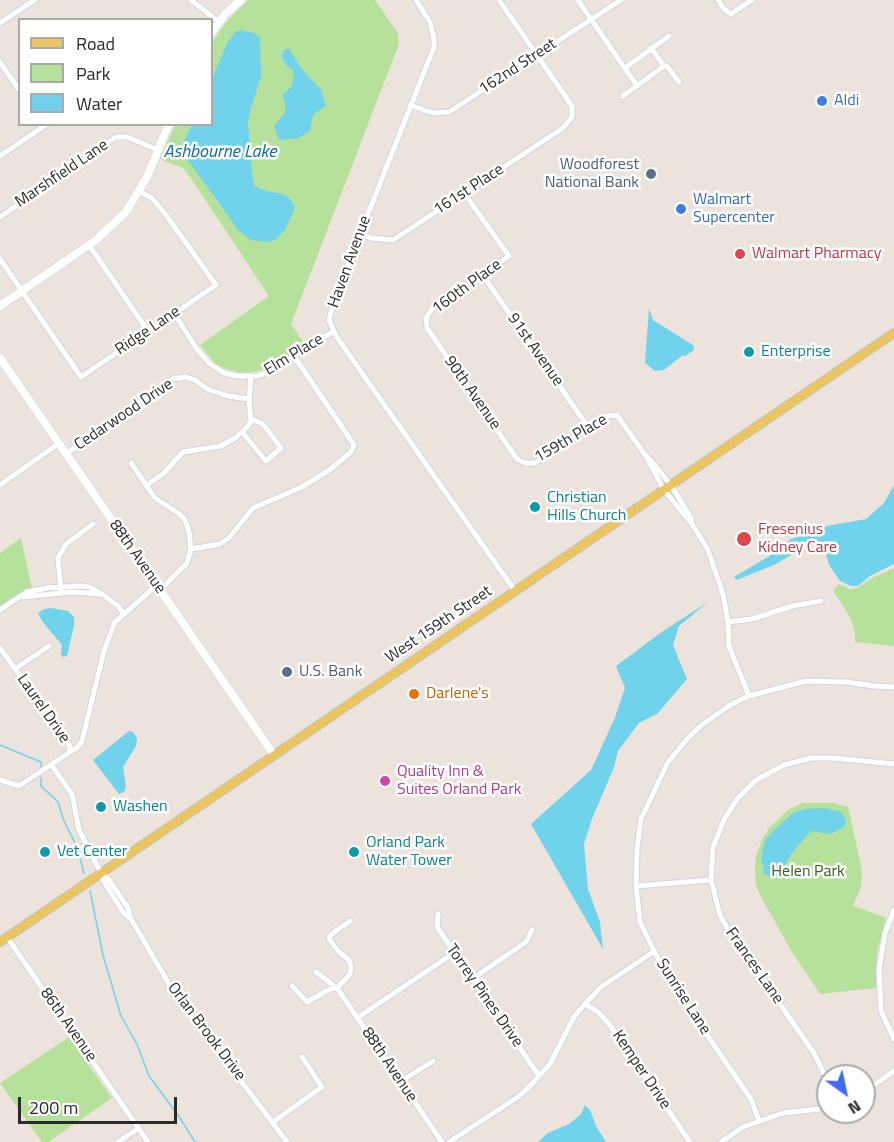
<!DOCTYPE html>
<html>
<head>
<meta charset="utf-8">
<style>
	body { margin:0 }
	#map { position:relative; width:894px; height:1142px; overflow:hidden; background:#ece4dc; font-family:"Titillium Web",sans-serif }
	canvas { display:block }
	.legend { position:absolute; left:18px; top:18px; width:195px; height:108px; box-sizing:border-box; background:#fff; border:2px solid #aaa; margin:0; padding:8px 10px; list-style:none; font-size:18px; color:#2a2a2a }
	.legend li { display:flex; align-items:center; gap:12px; height:30px }
	.legend b { width:30px; border:2px solid #aaa }
	.north { position:absolute; left:816px; top:1064px; width:60px; height:60px; box-sizing:border-box; background:#fff; border:2px solid #aaa; border-radius:50%; rotate:147deg; font-size:16px; font-weight:700; line-height:24px; text-align:center; color:#2a2a2a }
	.north::after { content:''; display:block; margin:auto; width:21px; height:27px; background:#3f6bf5; clip-path:polygon(50% 0,100% 100%,50% 72%,0 100%) }
	.scale { position:absolute; left:18px; top:1097px; width:159px; height:27px; box-sizing:border-box; border:3px solid #2a2a2a; border-top:0; padding-left:8px; font-size:18px; line-height:21px; white-space:nowrap; color:#2a2a2a; -webkit-text-stroke:4px #fff; paint-order:stroke }
</style>
</head>
<body>
<div id="map">
<canvas width="894" height="1142"></canvas>
<ul class="legend">
<li><b style="height:8px;background:#edc55f"></b>Road</li>
<li><b style="height:16px;background:#b6e19a"></b>Park</li>
<li><b style="height:16px;background:#71d2ec"></b>Water</li>
</ul>
<div class="north">N</div>
<div class="scale">200 m</div>
</div>
<script>
const ctx = document.querySelector('canvas').getContext('2d');
ctx.lineJoin = 'round';
function paint(path, color) {
  ctx.fillStyle = color;
  ctx.fill(path, 'evenodd');
}
function shape(rows) {
  const path = new Path2D();
  for (const r of rows) {
    path.moveTo(r[0], r[1]);
    for (let i = 2; i < r.length; i += 2) path.lineTo(r[i], r[i + 1]);
  }
  return path;
}
function strokePath(path, color, width, dash) {
  ctx.strokeStyle = color;
  ctx.lineWidth = width;
  ctx.lineCap = dash ? 'butt' : 'round';
  ctx.setLineDash(dash || []);
  ctx.stroke(path);
}
function write(font, color, halo, rows, align = 'center') {
  ctx.font = font + ' "Titillium Web",sans-serif';
  ctx.lineWidth = 5;
  ctx.setLineDash([]);
  ctx.textBaseline = 'middle';
  ctx.strokeStyle = halo;
  ctx.fillStyle = color;
  for (const [text, x, y, turn = 0] of rows) {
    ctx.save();
    ctx.translate(x, y);
    ctx.rotate((+turn || 0) * Math.PI / 180);
    ctx.textAlign = isNaN(turn) ? turn : align;
    if (halo) ctx.strokeText(text, 0, 0);
    ctx.fillText(text, 0, 0);
    ctx.restore();
  }
}
paint(shape([
	[248,0,375,0,398,33,399,44,291,324,305,345,269,369,242,373,226,369,215,363,200,345,269,296,190,177,183,168,160,159,175,125,212,124,212,42,228,20],
	[21,538,32,589,23,591,0,607,0,553],
	[894,568,894,646,855,642,855,632,851,619,833,590,839,584,850,589,858,588,870,579],
	[802,803,834,803,848,807,862,871,861,887,853,906,886,918,877,952,876,988,820,994,792,952,760,895,756,885,755,869,756,856,762,840,769,828,788,810],
	[69,1037,112,1098,48,1142,42,1142,0,1083]
]), '#b6e19a');
paint(shape([
	[239,30,254,33,260,37,261,76,249,115,248,124,252,172,254,186,263,190,286,195,291,200,295,208,285,230,275,240,267,242,251,240,239,231,180,149,192,125,212,124,212,79,227,43,235,32],
	[286,49,289,49,301,68,321,90,326,106,315,113,312,119,310,131,299,138,279,140,274,126,285,113,285,102,282,95,292,86,293,77,294,71,286,65,282,57,282,53],
	[649,308,653,320,693,345,694,350,685,356,683,355,664,370,655,371,645,363],
	[894,485,894,564,870,576,858,586,851,586,840,581,829,565,826,554,815,544,806,546,776,564,737,580,734,577,773,554,791,539,804,535,816,528,866,519,884,503],
	[708,602,679,626,673,645,687,679,657,714,639,723,618,751,614,767,592,819,584,844,588,889,600,922,603,949,531,824,591,770,614,720,625,688,616,666,663,631],
	[51,608,68,611,74,617,74,625,67,656,63,657,61,654,62,645,42,621,38,613,44,609],
	[129,731,133,732,137,738,136,746,123,767,126,787,124,792,119,794,93,760],
	[824,808,841,812,846,821,845,826,837,831,829,834,811,831,791,854,779,876,771,877,763,873,764,868,761,860,763,847,766,839,776,828,794,812,805,809],
	[585,1105,590,1110,596,1126,606,1142,538,1142,548,1133,569,1124,581,1114]
]), '#71d2ec');
strokePath(shape([
	[0,745,41,762,41,768],
	[41,778,41,786,58,802,64,821,77,847,84,873],
	[90,891,103,955,121,1016,137,1044,149,1076,178,1115,195,1142]
]), '#71d2ec', 1.5);
const street = shape([
	[191,0,219,22],
	[416,0,430,22,434,39,434,47,334,300,329,320,336,336,515,591],
	[578,0,637,86],
	[718,0,723,8,731,14,752,0],
	[0,23,35,0],
	[651,48,664,66],
	[0,62,20,91],
	[625,68,669,36],
	[623,96,664,66,667,66,679,82],
	[410,105,433,113,449,112,621,0],
	[0,156,47,124],
	[464,193,509,256,433,308,426,318,427,328,517,459,525,463,535,463,606,416,617,415,646,456,664,490,692,524,708,550,723,594,728,622,729,646,749,696],
	[0,217,116,137,127,137,158,150],
	[360,233,371,238,393,240,563,128,572,117,572,106,499,0],
	[89,245,148,331],
	[0,259,81,377,216,285,166,215,152,198,139,191],
	[482,274,588,427],
	[174,313,197,349,210,364,224,373,237,376,257,376,271,371,334,331],
	[242,432,266,461,281,448,263,424,251,419],
	[66,454,172,379,186,377,195,380,207,389,228,396,249,399],
	[647,456,671,485,691,518,692,524],
	[131,463,155,498,178,513,185,520,189,532,191,549,187,563,160,590],
	[0,485,59,443],
	[147,485,164,473,183,452,221,446,235,438,245,429,251,422,249,399,251,376],
	[191,549,220,544,229,538,253,508,300,488,328,471,351,452,354,445,294,356],
	[61,591,58,558,66,544,93,524],
	[23,597,72,592,101,594],
	[0,610,27,592,47,588,80,586,89,587,102,594,118,606,124,614],
	[728,622,752,619,792,606,821,601],
	[0,648,70,746,70,752,19,786,0,780],
	[15,669,49,646],
	[70,752,77,748,82,741,104,651,115,622,157,585],
	[52,766,72,794,79,830,101,873,104,882,123,912,131,919,172,989,287,1142],
	[101,873,109,880,128,908,130,917],
	[636,886,711,880],
	[894,910,885,933,879,969,881,1011,894,1039],
	[438,914,437,927,539,1076],
	[7,937,148,1142],
	[316,972,337,988,350,974,351,967,349,960,339,952,329,939,330,936,337,930,350,921],
	[472,979,526,942,532,930],
	[292,986,307,1002,330,989,337,988,442,1142],
	[585,1004,598,1012,609,1024,690,1142],
	[357,1018,454,953],
	[400,1082,433,1061],
	[828,1082,814,1053,727,928,720,915,711,880,713,847,725,818,737,799,756,780,784,765,811,758,833,758,894,764],
	[864,1092,894,1071],
	[759,1121,751,1099,666,975,640,922,636,886,637,849,641,819,668,762,688,738,703,724,732,704,749,696,806,681,847,682,874,686,894,687],
	[273,1122,322,1087,302,1057],
	[118,1142,139,1128],
	[449,1142,518,1097,528,1088,550,1064,574,1017,585,1004,601,987,653,952],
	[721,1142,743,1127,783,1113,828,1108]
]);
const secondary = shape([
	[212,32,226,13,241,0],
	[0,306,96,240,126,212,148,175,169,124],
	[0,358,274,755]
]);
const primary = shape([
	[0,942,894,333]
]);
strokePath(street, '#d1d5e2', 7);
strokePath(secondary, '#d1d5e2', 9);
strokePath(primary, '#c3c3c3', 10);
strokePath(street, '#fff', 5);
strokePath(secondary, '#fff', 8);
strokePath(primary, '#edc55f', 8);
for (const [x, y, r, color] of [
	[822,101,6,"#3f7fe0"],
	[651,174,6,"#5c6f8a"],
	[681,209,6,"#3f7fe0"],
	[740,254,6,"#e0444e"],
	[749,352,6,"#0f9aa8"],
	[535,507,6,"#0f9aa8"],
	[744,539,8,"#e0444e"],
	[287,672,6,"#5c6f8a"],
	[414,694,6,"#e8710a"],
	[385,781,6,"#d1479c"],
	[101,807,6,"#0f9aa8"],
	[45,852,6,"#0f9aa8"],
	[354,852,6,"#0f9aa8"]
]) {
  const dot = new Path2D();
  dot.arc(x, y, r, 0, 2 * Math.PI);
  ctx.fillStyle = color;
  ctx.fill(dot);
  strokePath(dot, '#fff', 2);
}
write('16px', '#2a2a2a', '#fff', [
	["162nd Street",518,67,-33],
	["Marshfield Lane",62,174,-34],
	["161st Place",469,190,-33],
	["Haven Avenue",350,262,-70],
	["160th Place",467,287,-36],
	["Ridge Lane",148,331,-34],
	["91st Avenue",535,350,55],
	["Elm Place",294,355,-31],
	["90th Avenue",472,393,55],
	["Cedarwood Drive",124,415,-34],
	["159th Place",571,439,-30],
	["88th Avenue",137,557,55],
	["West 159th Street",439,625,-34],
	["Laurel Drive",43,709,55],
	["Frances Lane",754,966,55],
	["Torrey Pines Drive",484,996,55],
	["Sunrise Lane",683,997,57],
	["86th Avenue",68,1025,55],
	["Orlan Brook Drive",206,1032,53],
	["88th Avenue",389,1065,56],
	["Kemper Drive",641,1070,56]
]);
write('16px', '#366cbe', '#fff', [
	["Aldi",834,101],
	["Walmart",693,200],
	["Supercenter",693,218]
], 'left');
write('16px', '#4e5e75', '#fff', [
	["Woodforest",639,165],
	["National Bank",639,183],
	["U.S. Bank",299,672,"left"]
], 'right');
write('16px', '#be3a42', '#fff', [
	["Walmart Pharmacy",752,254],
	["Fresenius",758,530],
	["Kidney Care",758,548]
], 'left');
write('16px', '#0d838f', '#fff', [
	["Enterprise",761,352],
	["Christian",547,498],
	["Hills Church",547,516],
	["Washen",113,807],
	["Orland Park",366,843],
	["Water Tower",366,861],
	["Vet Center",57,852]
], 'left');
write('16px', '#c56008', '#fff', [
	["Darlene's",426,694]
], 'left');
write('16px', '#b23c85', '#fff', [
	["Quality Inn &",397,772],
	["Suites Orland Park",397,790]
], 'left');
write('16px', '#2f651c', '#fff', [
	["Helen Park",808,872]
]);
write('italic 18px', '#107097', '#fff', [
	["Ashbourne Lake",220,153]
]);
</script>
</body>
</html>
